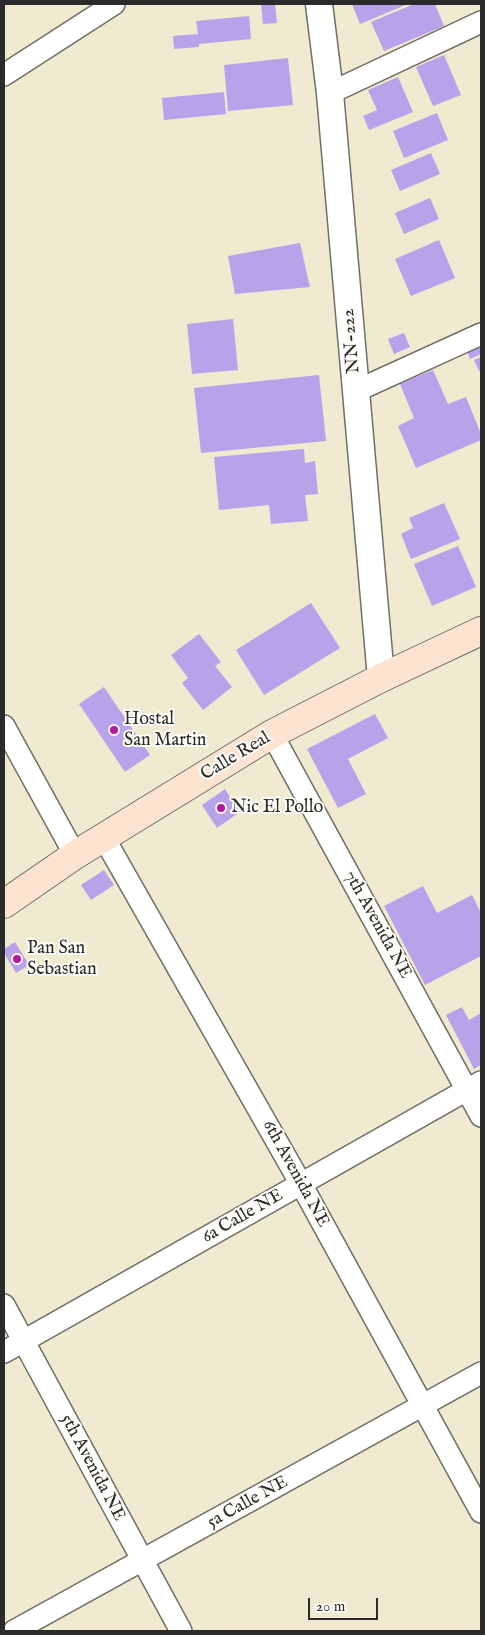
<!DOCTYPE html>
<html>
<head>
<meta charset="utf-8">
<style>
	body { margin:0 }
	#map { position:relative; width:485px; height:1635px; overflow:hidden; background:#f0ead1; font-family:"IM FELL English",serif }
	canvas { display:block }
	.frame { position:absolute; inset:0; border:5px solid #2b2b2b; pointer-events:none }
	.scale { position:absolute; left:308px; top:1598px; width:70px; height:22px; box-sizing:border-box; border:2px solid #2b2b2b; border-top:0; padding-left:6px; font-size:15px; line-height:18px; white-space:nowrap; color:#2b2b2b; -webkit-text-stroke:4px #fdfcf7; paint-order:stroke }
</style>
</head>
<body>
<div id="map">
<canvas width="485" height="1635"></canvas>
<div class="frame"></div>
<div class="scale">20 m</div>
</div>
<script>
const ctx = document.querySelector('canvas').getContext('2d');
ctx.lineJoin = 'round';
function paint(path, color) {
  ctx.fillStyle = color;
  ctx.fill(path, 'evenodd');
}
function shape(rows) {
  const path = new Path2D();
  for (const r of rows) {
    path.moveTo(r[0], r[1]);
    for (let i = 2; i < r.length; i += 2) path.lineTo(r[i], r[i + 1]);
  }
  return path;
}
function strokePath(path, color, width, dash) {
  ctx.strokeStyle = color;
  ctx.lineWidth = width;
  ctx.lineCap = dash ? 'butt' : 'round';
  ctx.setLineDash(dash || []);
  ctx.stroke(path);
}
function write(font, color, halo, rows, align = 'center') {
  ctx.font = font + ' "IM FELL English",serif';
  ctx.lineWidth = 4;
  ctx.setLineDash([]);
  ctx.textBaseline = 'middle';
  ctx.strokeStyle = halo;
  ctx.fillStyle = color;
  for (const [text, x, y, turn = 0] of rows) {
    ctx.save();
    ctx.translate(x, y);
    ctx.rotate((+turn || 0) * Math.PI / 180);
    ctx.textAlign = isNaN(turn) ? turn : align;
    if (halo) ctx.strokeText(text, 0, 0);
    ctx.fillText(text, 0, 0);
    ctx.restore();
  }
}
paint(shape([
	[261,4,275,4,277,23,263,24],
	[352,4,408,4,360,24],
	[414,4,435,4,444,26,384,51,371,22],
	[249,16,251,39,199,44,199,47,174,49,173,36,198,34,196,21],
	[444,55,461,95,433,106,416,67],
	[288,58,293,105,228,111,224,65],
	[398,77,413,112,369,130,363,116,377,110,368,90],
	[224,92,226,114,164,120,162,98],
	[437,113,448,140,404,158,393,131],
	[431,153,440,174,400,191,391,170],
	[430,198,439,219,404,234,395,213],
	[439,240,455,278,411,296,395,259],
	[300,243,310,287,235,294,228,256],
	[233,319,238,370,192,374,187,324],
	[404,333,410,347,394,354,388,339],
	[481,339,481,354,470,359,465,346],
	[481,357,481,370,479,371,474,360],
	[433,370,448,404,466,397,481,434,481,440,416,468,398,426,414,418,400,384],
	[319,375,326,441,201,453,194,388],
	[304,449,305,463,315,461,318,494,305,495,308,521,271,524,269,505,219,510,214,457],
	[444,503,460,539,411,559,401,534,413,528,409,518],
	[458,546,476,587,432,606,414,564],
	[311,603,340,648,264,695,236,650],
	[199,634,221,662,215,666,232,687,203,710,182,683,188,678,171,655],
	[104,687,150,755,125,772,79,704],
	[375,714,388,738,348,759,366,794,338,808,307,749],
	[225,789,240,812,217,828,202,805],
	[104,870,114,885,91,900,81,885],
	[423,886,437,913,472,895,481,913,481,956,425,985,384,906],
	[15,942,29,965,16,973,4,953,4,949],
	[462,1007,469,1020,481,1013,481,1065,474,1069,446,1015]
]), '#b8a2e9');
const minor = shape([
	[4,75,114,4],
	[330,93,481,22],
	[356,391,481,334],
	[4,726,75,855],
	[272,734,481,1116],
	[104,838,301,1184,481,1512],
	[4,1305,181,1631],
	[4,1352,481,1082],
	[14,1631,481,1373]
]);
const tertiary = shape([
	[319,4,330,93,381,678]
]);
const secondary = shape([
	[4,904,75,855,272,734,381,678,481,631]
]);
strokePath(minor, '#706e65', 24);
strokePath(tertiary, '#706e65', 29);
strokePath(secondary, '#706e65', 30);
strokePath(minor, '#fff', 21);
strokePath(tertiary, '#fff', 26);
strokePath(secondary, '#fde4d1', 28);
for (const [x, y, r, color] of [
	[114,730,5,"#b5179e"],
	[221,808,5,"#b5179e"],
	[17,959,5,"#b5179e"]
]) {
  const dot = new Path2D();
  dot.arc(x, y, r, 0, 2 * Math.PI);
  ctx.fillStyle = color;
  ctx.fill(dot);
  strokePath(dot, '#fdfcf7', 2);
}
write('18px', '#2b2b2b', '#fdfcf7', [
	["NN-222",352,341,-95],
	["Calle Real",236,757,-31],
	["7th Avenida NE",377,925,61],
	["6th Avenida NE",295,1174,61],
	["6a Calle NE",243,1217,-30],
	["5th Avenida NE",92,1468,62],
	["5a Calle NE",248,1503,-29]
]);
write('18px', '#2b2b2b', '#fdfcf7', [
	["Hostal",124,720],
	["San Martin",124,741],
	["Nic El Pollo",231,808],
	["Pan San",27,949],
	["Sebastian",27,970]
], 'left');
</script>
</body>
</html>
